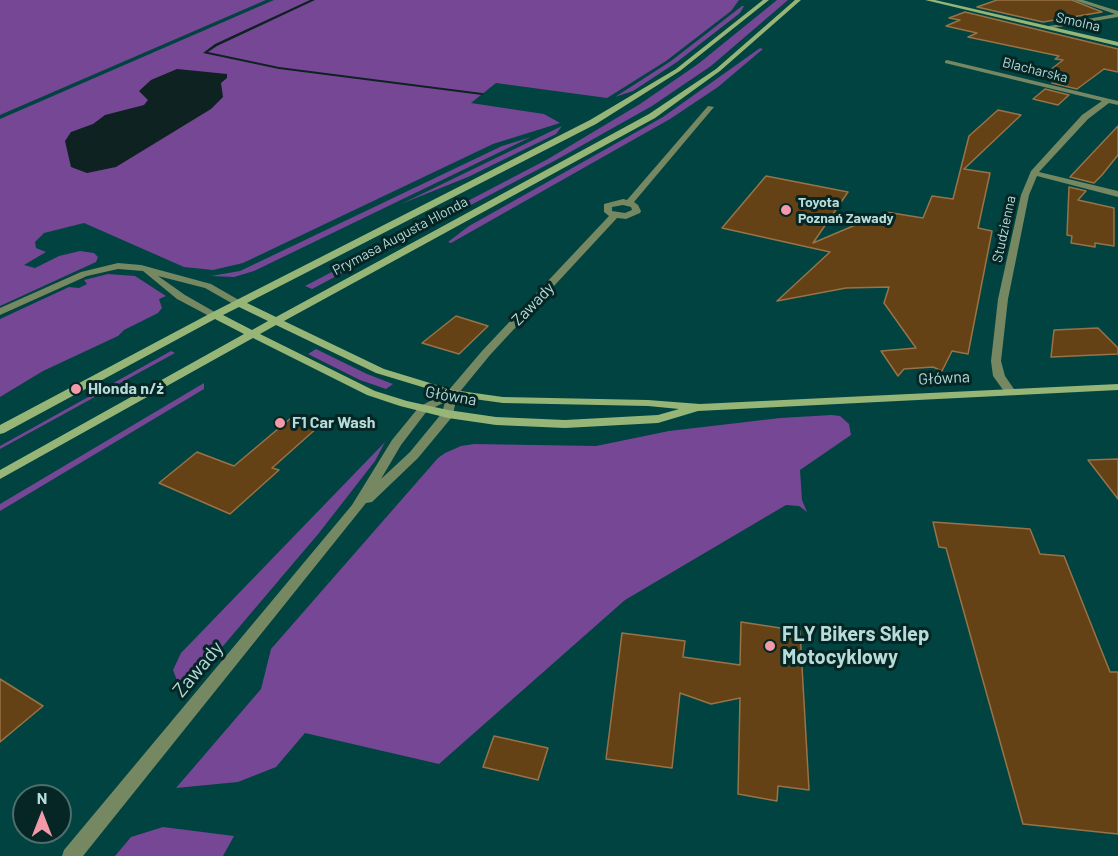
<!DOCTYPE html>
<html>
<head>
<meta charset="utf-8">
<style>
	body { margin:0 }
	#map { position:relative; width:1118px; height:856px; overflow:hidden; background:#004340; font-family:Barlow,sans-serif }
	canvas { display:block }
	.north { position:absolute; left:12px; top:784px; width:60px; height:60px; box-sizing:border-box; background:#052624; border:2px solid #4c6e6c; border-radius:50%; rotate:0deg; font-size:16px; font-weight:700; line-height:24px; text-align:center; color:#b7dbd8 }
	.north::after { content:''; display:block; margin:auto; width:21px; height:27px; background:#f39aa8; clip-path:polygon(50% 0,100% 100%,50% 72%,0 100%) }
</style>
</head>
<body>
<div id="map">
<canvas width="1118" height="856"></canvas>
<div class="north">N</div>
</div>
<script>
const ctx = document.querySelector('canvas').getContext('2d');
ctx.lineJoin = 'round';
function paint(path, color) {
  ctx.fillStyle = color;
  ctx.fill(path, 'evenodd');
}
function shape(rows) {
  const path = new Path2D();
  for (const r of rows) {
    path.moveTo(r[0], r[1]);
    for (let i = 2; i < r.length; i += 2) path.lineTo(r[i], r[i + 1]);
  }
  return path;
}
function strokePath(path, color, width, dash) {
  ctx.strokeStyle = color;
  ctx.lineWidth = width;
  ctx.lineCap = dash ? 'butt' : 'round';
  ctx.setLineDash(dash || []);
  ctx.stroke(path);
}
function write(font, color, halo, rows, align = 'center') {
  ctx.font = font + ' Barlow,sans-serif';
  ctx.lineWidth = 6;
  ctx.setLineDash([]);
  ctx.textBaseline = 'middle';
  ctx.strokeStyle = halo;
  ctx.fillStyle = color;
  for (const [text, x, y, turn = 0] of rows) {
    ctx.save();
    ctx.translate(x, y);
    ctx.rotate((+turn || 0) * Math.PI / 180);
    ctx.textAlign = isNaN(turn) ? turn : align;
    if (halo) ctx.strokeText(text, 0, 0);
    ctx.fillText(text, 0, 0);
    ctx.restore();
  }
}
paint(shape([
	[0,0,266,0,0,115],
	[274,0,739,0,731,11,666,61,607,98,496,83,471,103,544,114,560,123,493,144,243,263,213,270,184,267,84,223,44,233,35,242,36,248,46,252,24,265,35,268,59,256,80,251,94,253,98,257,96,262,0,306,0,119],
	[777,0,788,0,711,66,652,106,556,160,312,289,305,286,548,159,640,104,698,64],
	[742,6,744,6,740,13,677,62,633,91,615,97,671,61],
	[760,48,763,49,718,87,670,119,451,243,448,242,469,226,663,117],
	[562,126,556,134,519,152,468,177,401,204],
	[531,137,254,271,234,277,211,276,240,271,502,146],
	[108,274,135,276,166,296,159,299,162,308,158,313,124,330,118,336,43,371,0,397,0,319,69,287,79,288,87,284,84,280],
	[316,349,367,374,393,384,386,389,360,380,308,354],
	[171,351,175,353,0,449,0,446],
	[204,383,204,389,0,511,0,504],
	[832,415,840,416,849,424,851,435,800,470,802,500,807,512,799,506,786,505,625,600,439,764,305,733,276,767,238,782,176,788,261,689,271,649,438,458,445,453,461,446,474,444,596,446,669,431,780,418],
	[385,442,375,461,319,533,201,672,190,679,178,683,173,670,181,653],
	[163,827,234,836,223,856,115,856,131,837]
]), '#754795');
paint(shape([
	[177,69,227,74,227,78,221,83,223,97,211,109,116,167,87,173,71,167,65,141,71,132,93,124,105,115,144,105,148,100,139,91,151,80]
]), '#0d2221');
paint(shape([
	[310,0,315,0,217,46,208,52,279,67,482,93,484,94,482,95,279,69,203,53,215,44,310,0]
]), '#0d2221');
const building = shape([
	[997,0,1072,0,1102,12,1043,22,977,7,997,0],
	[965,12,1118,49,1118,72,1104,69,1077,89,1052,83,1056,80,1041,77,1063,60,1055,59,1059,56,968,37,977,33,946,26,960,20,949,18,965,12],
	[1045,89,1069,95,1058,105,1033,99,1045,89],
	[998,110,1021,115,964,169,990,173,978,228,992,231,968,354,952,351,942,371,933,367,904,369,898,376,881,351,916,348,884,303,889,287,846,288,777,301,830,252,722,228,766,176,848,192,813,243,886,212,923,218,932,196,953,199,969,136,998,110],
	[1118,126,1118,155,1102,175,1094,183,1070,177,1118,126],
	[1069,187,1086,191,1078,200,1114,208,1114,246,1095,243,1095,247,1071,243,1072,236,1067,235,1069,187],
	[456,316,488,326,459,354,422,343,456,316],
	[1098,328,1118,348,1118,354,1051,357,1054,330,1098,328],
	[291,418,318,427,272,468,279,470,230,514,159,483,197,452,234,466,291,418],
	[1118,459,1118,499,1088,460,1118,459],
	[933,522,1030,529,1040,554,1064,556,1110,672,1118,672,1118,834,1023,824,946,548,939,547,933,522],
	[741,622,800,631,809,790,778,786,777,801,738,794,740,698,711,704,680,693,672,768,606,759,622,633,685,641,683,657,740,665,741,622],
	[0,679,43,706,0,742,0,679],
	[494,736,548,748,538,780,483,767,494,736]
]);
paint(building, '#644215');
strokePath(building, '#987347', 1.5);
paint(shape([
	[1074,0,1083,0,1118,11,1118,17,1047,29,1049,26,1115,14,1074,0],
	[947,60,1118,101,1118,105,1109,103,1088,119,1039,172,1118,191,1118,197,1037,176,1029,195,1008,299,1001,361,1005,376,1016,392,1010,395,1006,394,993,376,991,361,998,299,1021,195,1031,171,1082,115,1102,101,945,63,945,61,947,60],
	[708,106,714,107,634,202,638,205,641,211,640,213,626,219,617,218,490,355,458,394,452,417,418,458,372,502,366,503,83,856,62,856,64,850,352,505,392,440,419,407,448,391,482,351,609,216,604,212,604,204,623,199,627,200,708,106],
	[623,205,631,207,632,210,625,213,612,211,612,207,623,205],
	[445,402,442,413,410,452,381,479,401,445,427,411,445,402],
	[118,263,141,265,211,284,244,303,243,305,235,305,205,288,158,276,185,295,220,315,219,317,211,317,177,299,143,271,118,269,87,276,0,315,0,308,81,272,118,263]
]), '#758862');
paint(shape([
	[763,0,769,0,680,71,596,124,247,303,276,317,649,114,716,69,795,0,801,0,720,71,655,118,284,321,384,369,453,390,503,397,648,400,700,404,1118,384,1118,390,698,411,658,423,565,428,496,425,448,418,400,406,367,395,253,338,0,479,0,470,244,334,215,319,4,433,0,434,0,425,211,313,590,120,676,69,763,0],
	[239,307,268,321,252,330,223,315,239,307],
	[276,325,376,373,452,396,503,403,648,406,679,409,658,415,565,420,496,417,448,410,407,401,375,391,260,334,276,325],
	[925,0,935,0,1118,42,1118,46,925,0]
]), '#96b576');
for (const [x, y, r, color] of [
	[786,210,6,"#f39aa8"],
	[76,389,6,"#f39aa8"],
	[280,423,6,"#f39aa8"],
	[770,646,6,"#f39aa8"]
]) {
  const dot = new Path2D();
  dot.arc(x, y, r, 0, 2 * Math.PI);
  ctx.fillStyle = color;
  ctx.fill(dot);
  strokePath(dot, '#052624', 2);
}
write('14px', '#b7dbd8', '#052624', [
	["Smolna",1078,22,13],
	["Blacharska",1035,70,14],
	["Studzienna",1004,229,-78],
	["Prymasa Augusta Hlonda",400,236,-28]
]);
write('bold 14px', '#b7dbd8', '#052624', [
	["Toyota",798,202],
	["Poznań Zawady",798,218]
], 'left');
write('16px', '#b7dbd8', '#052624', [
	["Zawady",533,304,-46],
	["Główna",944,378,-3],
	["Główna",451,396,10]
]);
write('bold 16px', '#b7dbd8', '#052624', [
	["Hlonda n/ż",88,389],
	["F1 Car Wash",292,423]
], 'left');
write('bold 20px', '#b7dbd8', '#052624', [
	["FLY Bikers Sklep",782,634],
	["Motocyklowy",782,657]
], 'left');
write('20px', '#b7dbd8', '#052624', [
	["Zawady",198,669,-50]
]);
</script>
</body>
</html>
